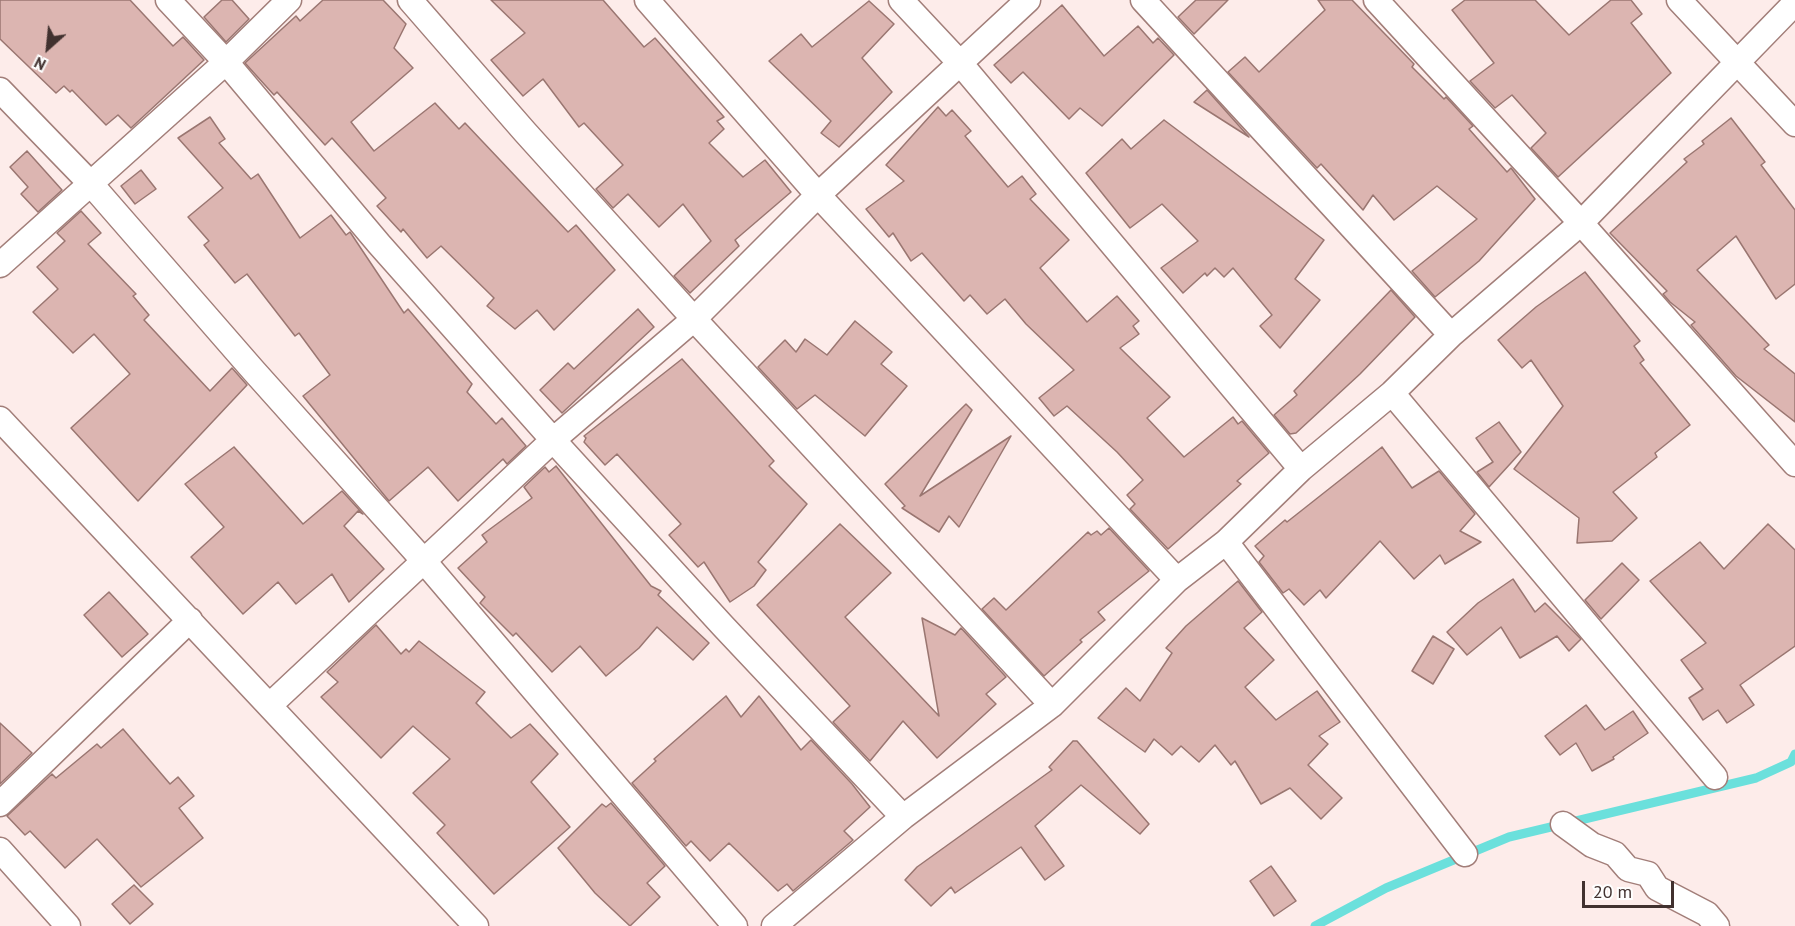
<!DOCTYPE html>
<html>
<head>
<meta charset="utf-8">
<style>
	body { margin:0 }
	#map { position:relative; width:1795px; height:926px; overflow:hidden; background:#fdecea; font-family:"PT Sans",sans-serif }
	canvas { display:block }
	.north { position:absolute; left:18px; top:18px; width:60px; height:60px; -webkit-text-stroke:4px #fefefe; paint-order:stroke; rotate:207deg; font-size:16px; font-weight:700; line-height:24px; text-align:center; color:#41312f }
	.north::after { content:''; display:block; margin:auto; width:21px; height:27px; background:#41312f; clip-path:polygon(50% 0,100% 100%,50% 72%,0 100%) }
	.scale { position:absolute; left:1582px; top:881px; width:92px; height:27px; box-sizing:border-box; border:3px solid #41312f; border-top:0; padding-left:8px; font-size:18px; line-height:21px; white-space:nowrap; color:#41312f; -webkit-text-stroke:4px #fefefe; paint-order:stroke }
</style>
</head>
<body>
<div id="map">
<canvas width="1795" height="926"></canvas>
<div class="north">N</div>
<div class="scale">20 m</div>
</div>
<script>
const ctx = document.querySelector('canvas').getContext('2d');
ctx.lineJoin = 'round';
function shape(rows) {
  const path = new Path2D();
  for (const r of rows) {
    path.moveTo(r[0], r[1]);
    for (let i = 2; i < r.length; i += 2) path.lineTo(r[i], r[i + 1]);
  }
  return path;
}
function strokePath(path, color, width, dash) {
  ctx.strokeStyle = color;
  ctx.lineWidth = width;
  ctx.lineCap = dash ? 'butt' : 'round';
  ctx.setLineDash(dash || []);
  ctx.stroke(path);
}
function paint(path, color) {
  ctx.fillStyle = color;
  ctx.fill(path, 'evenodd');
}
strokePath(shape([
	[1315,926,1386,888,1509,837,1756,778,1791,762,1795,754]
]), '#6be0dc', 9);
const building = shape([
	[0,0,130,0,173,46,183,37,204,60,131,128,118,115,106,125,72,90,70,92,64,86,56,93,0,39,0,0],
	[222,0,232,0,249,19,226,42,204,17,222,0],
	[323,0,383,0,406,24,394,48,413,68,351,122,374,151,435,103,459,129,465,123,568,232,576,225,615,270,554,330,537,310,515,329,487,306,494,298,441,246,427,258,403,229,401,232,377,206,386,198,332,138,325,145,277,92,274,95,245,63,296,16,300,21,323,0],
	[491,0,603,0,644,47,655,38,724,117,717,121,724,129,709,143,743,177,765,160,791,192,735,240,739,246,690,293,674,276,711,241,683,204,659,227,628,194,613,208,596,189,623,165,584,123,579,127,543,79,523,96,491,60,525,33,491,0],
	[1196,0,1228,0,1194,34,1178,17,1196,0],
	[1318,0,1352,0,1414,64,1412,67,1444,99,1446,97,1473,126,1469,129,1507,172,1511,168,1535,199,1479,261,1435,297,1412,271,1477,219,1437,186,1394,220,1373,195,1363,210,1321,164,1317,168,1228,72,1245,57,1259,72,1325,10,1318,0],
	[1465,0,1535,0,1569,35,1611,0,1631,0,1642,14,1631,23,1671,73,1558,177,1531,148,1546,133,1512,95,1495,108,1470,81,1494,63,1452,10,1465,0],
	[869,1,894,24,862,58,892,92,839,147,821,133,831,121,769,61,801,34,812,47,869,1],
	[1062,5,1104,56,1138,26,1153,43,1158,38,1174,55,1102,126,1080,108,1069,119,1023,72,1011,83,994,65,1062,5],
	[1207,90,1249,137,1194,102,1207,90],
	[938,107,946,116,952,110,971,131,965,136,1008,187,1022,176,1036,194,1030,199,1069,240,1040,268,1087,322,1117,296,1139,321,1133,326,1139,334,1120,348,1170,397,1147,418,1184,457,1233,417,1238,424,1242,421,1269,453,1237,481,1241,484,1168,549,1130,509,1135,504,1127,495,1143,480,1117,452,1067,406,1054,416,1039,398,1074,370,1026,324,1005,299,987,314,970,295,964,301,922,253,911,261,893,233,889,237,866,209,904,181,886,165,938,107],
	[210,117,225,139,219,143,251,179,258,174,300,238,331,215,346,235,350,232,404,313,408,309,472,384,467,392,496,424,502,418,526,446,507,464,503,459,458,501,428,467,389,501,303,396,330,375,299,333,295,336,247,274,235,283,204,245,209,241,188,217,223,188,178,138,210,117],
	[1731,118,1765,162,1761,165,1795,210,1795,284,1776,299,1736,236,1697,270,1769,345,1764,349,1795,374,1795,422,1736,376,1691,325,1695,322,1670,302,1663,294,1667,291,1610,233,1687,162,1684,159,1704,144,1702,141,1731,118],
	[1164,120,1324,240,1295,279,1320,300,1280,348,1260,326,1272,315,1233,268,1224,277,1215,268,1207,276,1205,273,1183,293,1161,268,1198,241,1162,204,1130,228,1086,173,1122,139,1131,149,1164,120],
	[27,151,62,190,38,212,21,194,28,187,10,167,27,151],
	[141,170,156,189,135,204,121,186,141,170],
	[81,211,101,233,88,244,136,294,133,296,149,315,144,320,210,391,232,368,247,385,138,501,71,428,130,374,94,334,73,353,33,312,58,289,37,267,65,241,57,233,81,211],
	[1585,272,1640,341,1634,346,1644,360,1640,363,1690,425,1655,453,1657,457,1613,492,1637,518,1612,541,1577,543,1579,518,1514,469,1563,406,1531,360,1522,368,1498,340,1536,307,1585,272],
	[1391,290,1415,317,1360,374,1296,433,1290,434,1274,415,1297,395,1294,391,1391,290],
	[638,309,654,327,562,413,540,390,568,363,574,369,638,309],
	[855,321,892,352,881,364,907,386,865,436,815,395,797,409,758,367,785,340,796,352,805,339,827,355,855,321],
	[682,359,774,461,769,466,807,504,758,562,766,570,754,586,730,602,704,562,698,567,669,535,681,524,617,454,605,465,584,442,586,438,584,436,682,359],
	[966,404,972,410,920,496,1011,436,959,527,949,516,939,532,902,508,905,506,885,484,966,404],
	[1499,422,1521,452,1489,487,1477,472,1493,462,1476,438,1499,422],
	[234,447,303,524,342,491,363,514,358,511,344,526,384,569,349,602,332,574,296,604,278,582,243,614,191,557,224,527,185,484,234,447],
	[1382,447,1412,488,1439,471,1475,514,1460,531,1481,542,1445,564,1440,555,1414,579,1380,541,1326,598,1320,590,1304,605,1289,589,1283,593,1259,562,1264,556,1255,546,1285,520,1287,522,1382,447],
	[556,466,651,586,661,591,658,595,709,643,693,660,657,627,639,648,606,676,580,646,552,672,516,633,513,636,480,603,485,597,458,568,487,542,482,535,532,498,524,487,545,467,549,472,556,466],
	[840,524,891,573,845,617,939,716,922,618,955,635,961,628,1006,677,986,694,996,704,937,758,903,721,870,761,833,722,850,706,757,605,840,524],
	[1768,524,1795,550,1795,646,1740,685,1754,705,1727,723,1718,710,1703,720,1689,698,1703,689,1681,660,1706,643,1650,581,1700,542,1724,569,1768,524],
	[1109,528,1149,571,1098,612,1105,620,1080,640,1082,642,1044,676,982,609,994,598,1006,610,1088,532,1091,535,1097,531,1101,535,1109,528],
	[1622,563,1639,580,1601,619,1585,600,1622,563],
	[1513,579,1535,612,1545,603,1581,639,1569,651,1557,636,1520,658,1501,627,1467,655,1447,632,1478,603,1513,579],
	[1238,581,1262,612,1244,628,1274,660,1245,687,1276,720,1317,691,1340,722,1319,736,1328,744,1308,765,1342,798,1321,819,1290,788,1261,804,1235,761,1231,765,1215,745,1199,762,1181,746,1172,755,1154,739,1145,752,1098,718,1126,688,1140,701,1172,653,1166,648,1186,626,1238,581],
	[109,592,148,634,122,657,84,615,109,592],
	[376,625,401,654,406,649,409,652,419,641,485,692,476,703,511,738,530,724,558,754,531,782,570,827,494,894,437,833,445,825,413,793,450,759,413,726,381,758,321,697,338,682,327,672,376,625],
	[1433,636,1454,649,1433,684,1412,671,1433,636],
	[726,696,741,717,759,696,801,750,811,740,852,784,870,807,844,831,853,840,793,891,787,884,778,891,729,843,710,861,691,841,686,846,632,783,656,761,654,759,726,696],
	[1586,705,1605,730,1633,711,1648,733,1613,757,1614,759,1592,771,1576,743,1560,755,1545,736,1586,705],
	[0,723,32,753,0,784,0,723],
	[123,729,170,784,178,777,194,796,179,808,203,838,141,887,97,839,65,868,30,831,25,835,7,816,52,774,56,778,97,744,101,748,123,729],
	[1073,741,1077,741,1149,824,1140,834,1081,785,1035,826,1064,866,1045,880,1021,847,955,893,951,887,931,906,905,880,917,867,1052,770,1049,767,1073,741],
	[611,803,665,866,647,883,660,897,630,926,595,893,558,848,602,804,606,807,611,803],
	[1271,866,1296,901,1274,916,1250,881,1271,866],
	[134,885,153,904,130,924,112,904,134,885]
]);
paint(building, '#dcb5b1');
strokePath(building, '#9a7671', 1.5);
const street = shape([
	[168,0,226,62,379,244,553,440,723,626,903,817],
	[410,0,525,132,694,319,1052,705],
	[647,0,818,195,1177,580],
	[901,0,960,63,1301,469],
	[1143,0,1451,335],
	[1376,0,1581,223,1795,464],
	[1679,0,1795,124],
	[0,90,91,184,253,370,423,560,735,926],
	[0,265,226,62,289,0],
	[1392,393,1715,777],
	[0,419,476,926],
	[1226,542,1465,854],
	[270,705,553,440,694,319,818,195,1028,0],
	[0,804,190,620],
	[1563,824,1592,845,1615,854,1628,869,1648,874,1657,888,1707,914,1717,926],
	[0,850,68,926],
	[774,926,903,817,1052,705,1177,580,1226,542,1301,469,1392,393,1451,335,1581,223,1795,3]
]);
strokePath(street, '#a27e79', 27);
strokePath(street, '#fff', 24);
</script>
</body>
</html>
